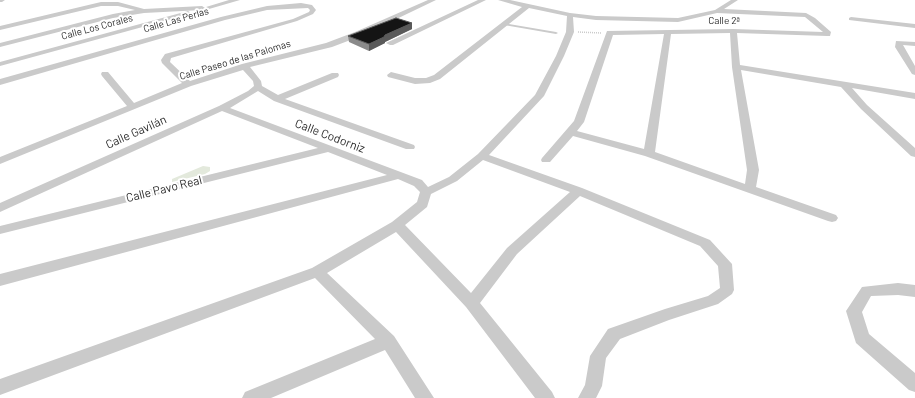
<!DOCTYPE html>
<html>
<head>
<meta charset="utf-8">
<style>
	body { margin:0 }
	canvas { display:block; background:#fff }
</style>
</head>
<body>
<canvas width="915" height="398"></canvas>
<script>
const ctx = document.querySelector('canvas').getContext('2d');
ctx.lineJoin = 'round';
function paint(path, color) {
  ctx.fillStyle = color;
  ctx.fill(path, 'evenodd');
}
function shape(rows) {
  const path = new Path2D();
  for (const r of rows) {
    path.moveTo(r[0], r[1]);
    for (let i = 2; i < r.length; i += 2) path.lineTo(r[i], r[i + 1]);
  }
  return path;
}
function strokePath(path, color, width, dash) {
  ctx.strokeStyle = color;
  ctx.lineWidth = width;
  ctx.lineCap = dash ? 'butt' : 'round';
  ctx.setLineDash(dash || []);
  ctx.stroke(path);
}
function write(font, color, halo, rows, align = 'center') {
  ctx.font = font + ' Barlow,sans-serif';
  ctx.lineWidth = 4;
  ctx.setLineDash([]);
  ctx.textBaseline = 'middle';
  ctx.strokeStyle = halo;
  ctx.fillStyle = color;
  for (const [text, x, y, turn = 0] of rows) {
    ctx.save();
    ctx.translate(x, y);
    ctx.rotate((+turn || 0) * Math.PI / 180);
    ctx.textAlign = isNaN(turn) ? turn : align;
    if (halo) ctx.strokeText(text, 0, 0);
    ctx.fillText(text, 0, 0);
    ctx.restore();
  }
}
paint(shape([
	[203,166,210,167,210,171,205,174,172,182,172,179]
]), '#e3e9dc');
strokePath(shape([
	[578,32,601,33]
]), '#cacaca', 1.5, [1, 1]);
paint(shape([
	[503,23,556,32,558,33,556,34,504,25,502,24,503,23]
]), '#cacaca');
paint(shape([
	[0,0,5,0,2,2,0,2,0,0],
	[229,0,240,0,209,9,206,7,229,0],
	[428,0,436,0,361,36,332,47,250,67,261,81,262,86,278,95,332,73,338,73,339,75,338,77,285,99,414,145,415,147,414,149,406,149,274,101,258,91,230,108,422,180,428,187,449,177,478,154,535,95,556,56,566,32,567,16,529,8,440,79,430,83,415,84,388,77,387,75,391,72,415,78,426,78,434,75,522,7,498,0,510,0,570,13,596,16,678,18,715,10,731,0,738,0,724,9,806,13,815,18,831,32,830,36,827,36,737,33,740,65,915,93,915,99,852,88,867,105,915,148,915,157,911,156,861,109,841,87,741,70,759,170,756,187,836,215,838,218,836,221,832,222,828,221,645,156,573,136,550,162,542,162,541,160,542,158,574,121,607,31,733,29,823,32,805,17,717,13,678,22,596,20,573,17,574,32,564,56,544,96,489,155,582,188,710,240,732,264,734,290,732,294,718,304,669,320,620,339,606,358,602,386,596,398,578,398,585,385,590,356,608,329,665,309,708,296,720,288,718,266,700,246,580,196,517,254,480,303,552,392,555,398,535,398,466,307,396,232,327,273,394,336,434,398,415,398,385,350,271,398,242,398,245,392,375,339,315,278,0,395,0,379,312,268,392,222,417,202,420,192,414,186,398,179,0,286,0,274,387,175,328,152,0,234,0,226,318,148,222,111,0,212,0,203,219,106,248,91,254,86,253,81,243,70,191,86,0,164,0,157,127,106,102,76,101,74,102,72,108,72,134,103,182,83,162,63,161,60,165,54,293,19,309,12,310,10,308,8,267,10,225,20,0,85,0,79,221,17,267,6,301,3,312,5,316,10,313,14,297,21,171,58,170,62,190,81,242,64,326,43,355,32,428,0],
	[730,33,732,67,747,170,745,184,655,152,671,34,730,33],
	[664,34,644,149,577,131,584,122,613,35,664,34],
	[483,160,570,192,507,248,471,293,405,225,427,207,431,194,457,181,483,160],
	[478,0,486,0,393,45,390,45,386,43,478,0],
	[101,2,118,2,144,9,202,6,205,8,202,10,144,13,113,18,0,47,0,43,113,14,135,10,118,6,101,6,0,30,0,26,101,2],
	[188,11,191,13,190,14,0,66,0,62,188,11],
	[851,17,915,24,915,28,849,20,849,18,851,17],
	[896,41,915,42,915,46,903,45,915,66,915,75,912,74,895,47,896,41],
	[898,283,915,285,915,297,898,295,871,296,862,312,869,334,915,373,915,392,909,390,856,343,846,311,862,287,898,283]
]), '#cacaca');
paint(shape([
	[412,23,412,29,385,42,385,43,369,51,349,42,348,36]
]), '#8a8a8a');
paint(shape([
	[412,23,412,29,385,42,385,43,369,51,369,44,385,35]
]), '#5a5a5a');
const building = shape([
	[396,18,412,23,385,35,384,37,369,44,348,36,396,18]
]);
paint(building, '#141414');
strokePath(building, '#5a5a5a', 1);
write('10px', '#2d2d2d', '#fff', [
	["Calle Las Perlas",176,20,-16],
	["Calle 2ª",724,21],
	["Calle Los Corales",97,27,-15],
	["Calle Paseo de las Palomas",235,60,-17]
]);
write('12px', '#2d2d2d', '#fff', [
	["Calle Gavilán",136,132,-24],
	["Calle Codorniz",330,136,21],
	["Calle Pavo Real",164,189,-14]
]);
</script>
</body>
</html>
